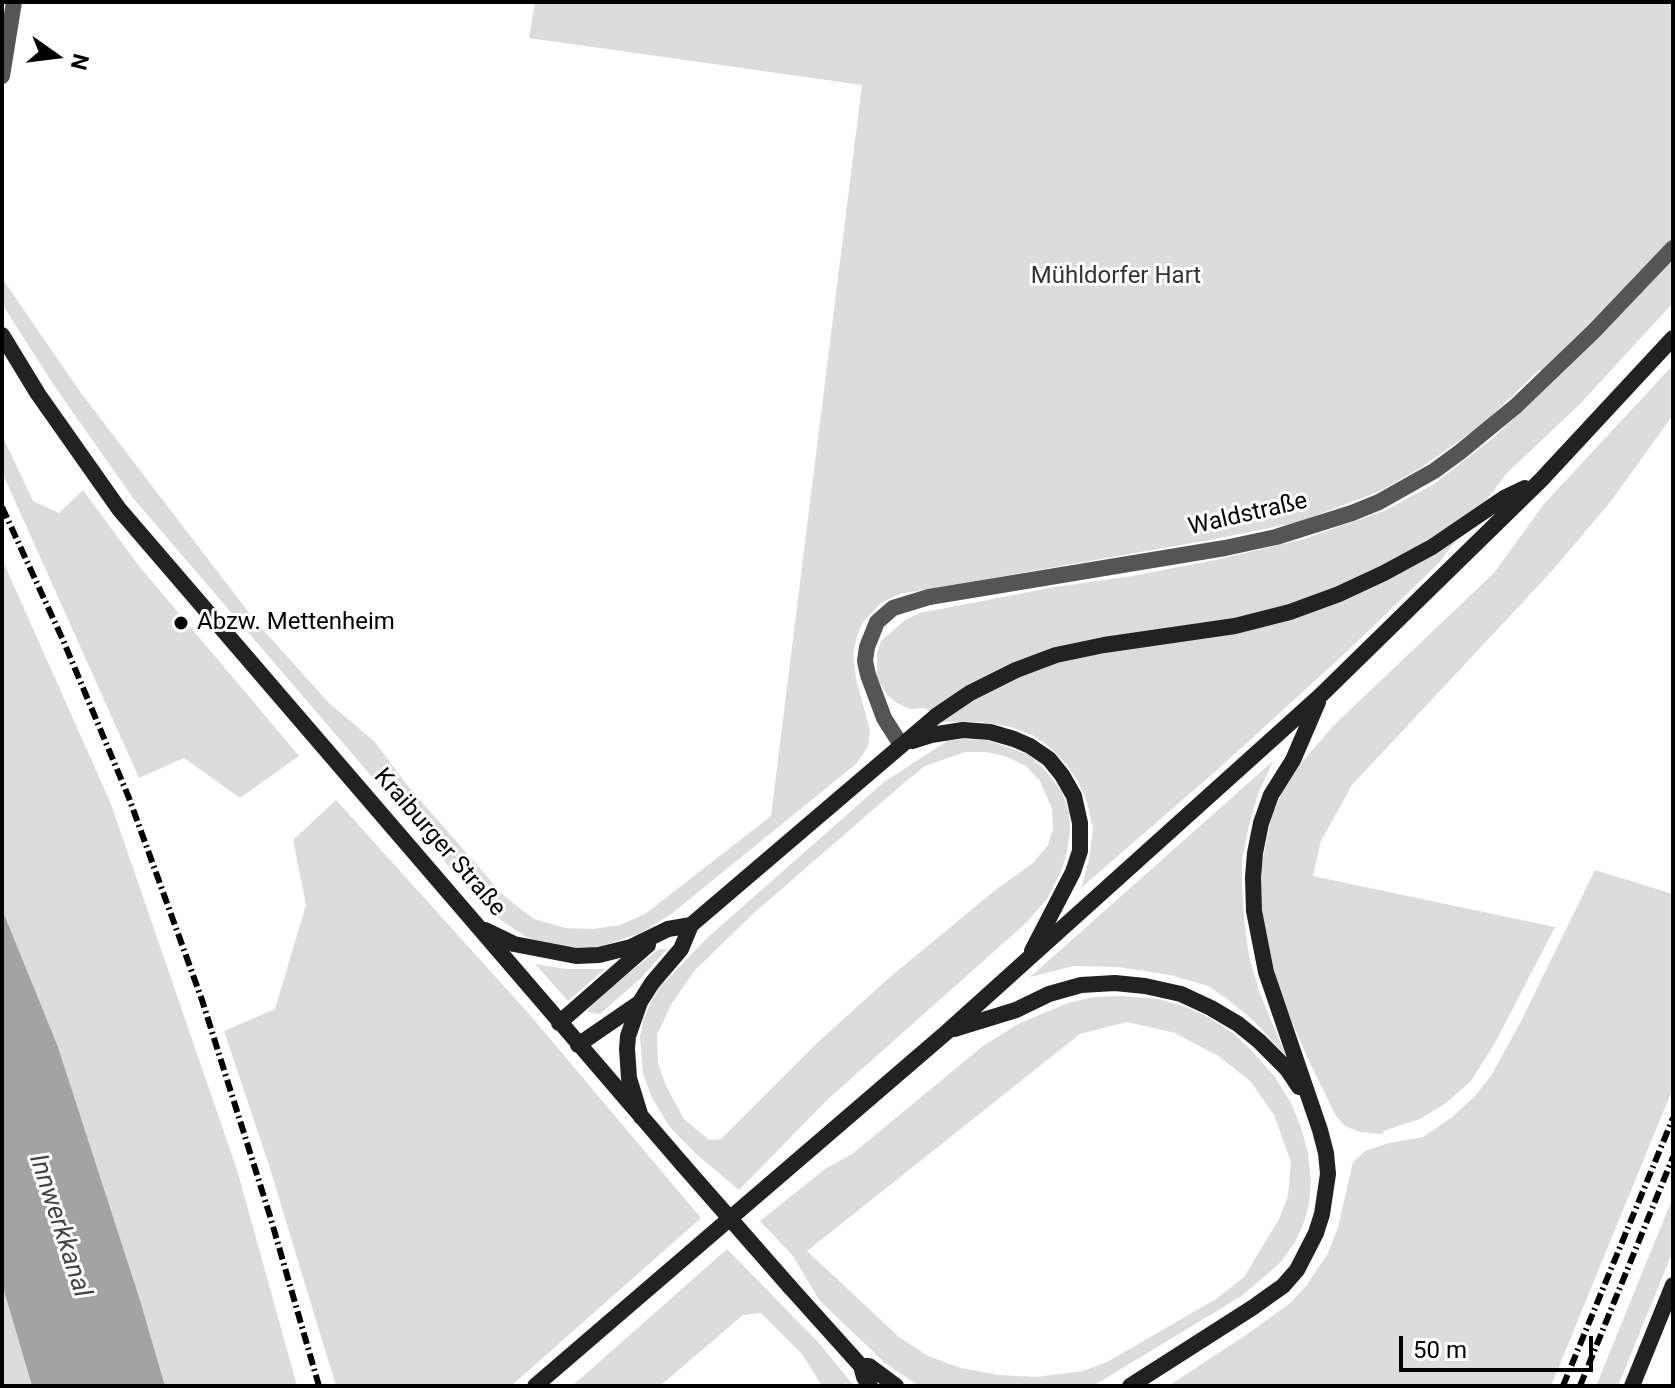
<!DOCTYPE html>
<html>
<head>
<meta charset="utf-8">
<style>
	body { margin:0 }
	#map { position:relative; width:1675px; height:1388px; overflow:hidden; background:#fff; font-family:Roboto,sans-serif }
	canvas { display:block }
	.frame { position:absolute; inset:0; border:4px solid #000; pointer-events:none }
	.north { position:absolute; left:16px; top:16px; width:80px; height:80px; -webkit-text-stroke:6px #fff; paint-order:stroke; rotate:104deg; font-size:22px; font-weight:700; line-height:32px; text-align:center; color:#000 }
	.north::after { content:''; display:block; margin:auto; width:28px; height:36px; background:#000; clip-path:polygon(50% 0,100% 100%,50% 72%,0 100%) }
	.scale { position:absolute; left:1399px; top:1336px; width:194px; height:36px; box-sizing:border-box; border:4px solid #000; border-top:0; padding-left:10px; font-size:24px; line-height:28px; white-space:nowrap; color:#000; -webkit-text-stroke:6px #fff; paint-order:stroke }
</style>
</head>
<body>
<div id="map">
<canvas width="1675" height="1388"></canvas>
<div class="frame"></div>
<div class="north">N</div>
<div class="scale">50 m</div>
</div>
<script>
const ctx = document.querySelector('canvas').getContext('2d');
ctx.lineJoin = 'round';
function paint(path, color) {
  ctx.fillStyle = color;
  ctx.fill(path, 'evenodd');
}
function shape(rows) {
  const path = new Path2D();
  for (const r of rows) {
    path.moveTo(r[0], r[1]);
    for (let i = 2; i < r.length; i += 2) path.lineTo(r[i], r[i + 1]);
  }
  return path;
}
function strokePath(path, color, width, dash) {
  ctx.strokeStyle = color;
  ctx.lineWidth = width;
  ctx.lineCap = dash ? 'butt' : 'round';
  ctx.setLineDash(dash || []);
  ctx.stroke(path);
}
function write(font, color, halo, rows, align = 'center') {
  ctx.font = font + ' Roboto,sans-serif';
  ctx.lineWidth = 6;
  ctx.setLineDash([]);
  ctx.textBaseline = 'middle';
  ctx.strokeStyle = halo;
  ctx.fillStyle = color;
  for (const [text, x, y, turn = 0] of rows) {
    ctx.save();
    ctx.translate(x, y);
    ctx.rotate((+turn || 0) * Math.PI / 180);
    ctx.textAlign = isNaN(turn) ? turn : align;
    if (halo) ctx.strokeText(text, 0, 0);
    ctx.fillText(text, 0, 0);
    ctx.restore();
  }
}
paint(shape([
	[535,2,1673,2,1673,303,1580,404,1506,474,1439,563,1340,658,1217,770,1081,888,1089,860,1093,829,1087,802,1078,782,1067,765,1051,748,1032,735,1011,727,981,722,943,722,925,708,910,709,897,703,887,695,877,678,877,654,881,641,905,620,920,613,1055,587,1132,576,1220,559,1304,539,1384,511,1434,484,1493,438,1556,379,1539,370,1483,424,1419,469,1378,492,1299,522,1210,540,900,594,881,603,863,622,857,636,853,654,856,679,870,730,868,747,856,764,670,915,640,933,600,947,580,949,548,944,526,937,486,910,133,498,53,384,2,304,2,278,81,393,256,622,329,703,374,741,407,785,504,896,534,919,566,928,593,929,620,925,645,914,771,816,862,85,529,38],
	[1673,365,1673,415,1611,501,1552,571,1352,785,1321,841,1313,876,1555,927,1495,1043,1471,1081,1446,1103,1420,1119,1386,1130,1381,1134,1360,1132,1345,1126,1336,1116,1308,1059,1283,1001,1270,957,1261,914,1260,874,1271,817,1284,788,1302,762,1334,725,1494,573,1543,505],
	[2,435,33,501,59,513,83,490,139,566,299,756,240,798,184,758,139,778,2,472],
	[2,559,111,804,238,1173,297,1386,165,1386,140,1300,58,1047,2,909],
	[964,739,987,740,1029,755,1046,771,1062,792,1069,812,1070,831,1066,856,1060,874,1047,899,1026,923,826,1101,739,1190,695,1153,669,1126,651,1096,643,1073,640,1037,644,1018,650,1004,660,987,707,938,884,782,947,741],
	[965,752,985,752,1005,756,1026,766,1040,781,1052,809,1053,829,1048,845,1032,864,999,887,890,977,817,1043,721,1139,709,1140,684,1119,667,1088,658,1064,657,1035,672,1003,695,970,754,913,905,782,925,766],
	[1273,761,1258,794,1249,825,1242,860,1242,886,1244,920,1249,956,1260,994,1286,1056,1253,1020,1227,999,1208,986,1170,975,1118,967,1074,966,1030,977],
	[336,800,530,1015,701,1218,511,1386,336,1386,268,1162,224,1031,275,1009,306,905,293,840],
	[1595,870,1673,894,1673,1088,1551,1386,1168,1386,1249,1333,1290,1303,1306,1286,1328,1253,1338,1227,1353,1162,1365,1151,1389,1143,1423,1137,1451,1118,1474,1097,1491,1076,1521,1021],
	[659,949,667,949,641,978,600,1014,588,1012,589,1008,614,985],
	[535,964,566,969,605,969,568,1001],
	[1122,996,1159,999,1186,1007,1208,1017,1233,1033,1252,1051,1275,1077,1291,1103,1301,1127,1308,1153,1311,1182,1309,1204,1304,1222,1295,1242,1281,1262,1243,1295,1093,1386,919,1386,885,1363,819,1300,793,1256,760,1221,825,1169,852,1154,983,1046,1018,1024,1068,1003,1094,997],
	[1127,1022,1175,1033,1220,1057,1251,1082,1274,1115,1291,1162,1288,1196,1279,1219,1244,1277,1216,1299,1107,1362,1083,1371,1036,1377,999,1375,961,1368,928,1356,899,1337,807,1251,1080,1034],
	[1673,1197,1673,1251,1618,1386,1596,1386],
	[727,1249,819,1343,854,1386,822,1386,802,1354,761,1313,743,1315,660,1386,572,1386],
	[2,1284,32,1386,2,1386]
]), '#dcdcdc');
paint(shape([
	[2,909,58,1047,140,1300,165,1386,32,1386,2,1284]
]), '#a3a3a3');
strokePath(shape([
	[2,76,14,2],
	[901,745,884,718,868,675,865,661,867,647,877,622,893,608,929,597,1225,548,1276,537,1352,513,1379,502,1434,471,1460,452,1516,406,1594,331,1673,248]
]), '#555', 16);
strokePath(shape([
	[2,335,38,394,119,509,683,1165],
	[912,741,931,735,963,730,990,732,1014,739,1030,746,1049,759,1062,775,1074,796,1080,823,1080,851,1073,872,1032,951],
	[485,930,514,944,576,956,599,955,631,947,668,929,691,925],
	[559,1023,648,945],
	[954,1029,1016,1010,1049,994,1081,985,1115,983,1145,986,1181,994,1211,1008,1238,1024,1259,1041,1287,1069,1299,1087],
	[578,1045,639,1003],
	[641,1117,629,1078,627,1049,628,1036,640,1002,652,983,681,949,691,925,936,716,970,693,1016,670,1056,655,1104,645,1235,626,1290,612,1339,594,1384,573,1432,547,1504,498,1525,488],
	[790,1287,861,1366,864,1377,870,1386],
	[861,1366,869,1366,896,1386],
	[535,1386,948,1031,1320,696,1541,480,1673,338],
	[1130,1386,1252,1308,1283,1286,1297,1270,1316,1233,1322,1214,1328,1174,1326,1153,1320,1130,1266,972,1254,911,1253,877,1255,853,1261,823,1271,795,1293,760,1318,702],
	[1632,1386,1673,1285]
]), '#222', 16);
strokePath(shape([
	[2,507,63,640,129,798,202,1000,270,1216,319,1386],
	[1563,1386,1673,1118],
	[1580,1386,1673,1157]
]), '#000', 6, [12, 4, 2, 4]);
strokePath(shape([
	[683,1165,790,1287]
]), '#222', 16);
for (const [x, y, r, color] of [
	[181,623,8,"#000"]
]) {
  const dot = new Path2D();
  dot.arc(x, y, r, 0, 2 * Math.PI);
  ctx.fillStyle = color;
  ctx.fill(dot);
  strokePath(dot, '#fff', 3);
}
write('24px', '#333', '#fff', [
	["Mühldorfer Hart",1116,277]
]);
write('24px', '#000', '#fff', [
	["Waldstraße",1248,515,-13],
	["Kraiburger Straße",439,843,49]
]);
write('24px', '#000', '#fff', [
	["Abzw. Mettenheim",197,623]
], 'left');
write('italic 26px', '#444', '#fff', [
	["Innwerkkanal",59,1226,72]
]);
</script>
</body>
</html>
